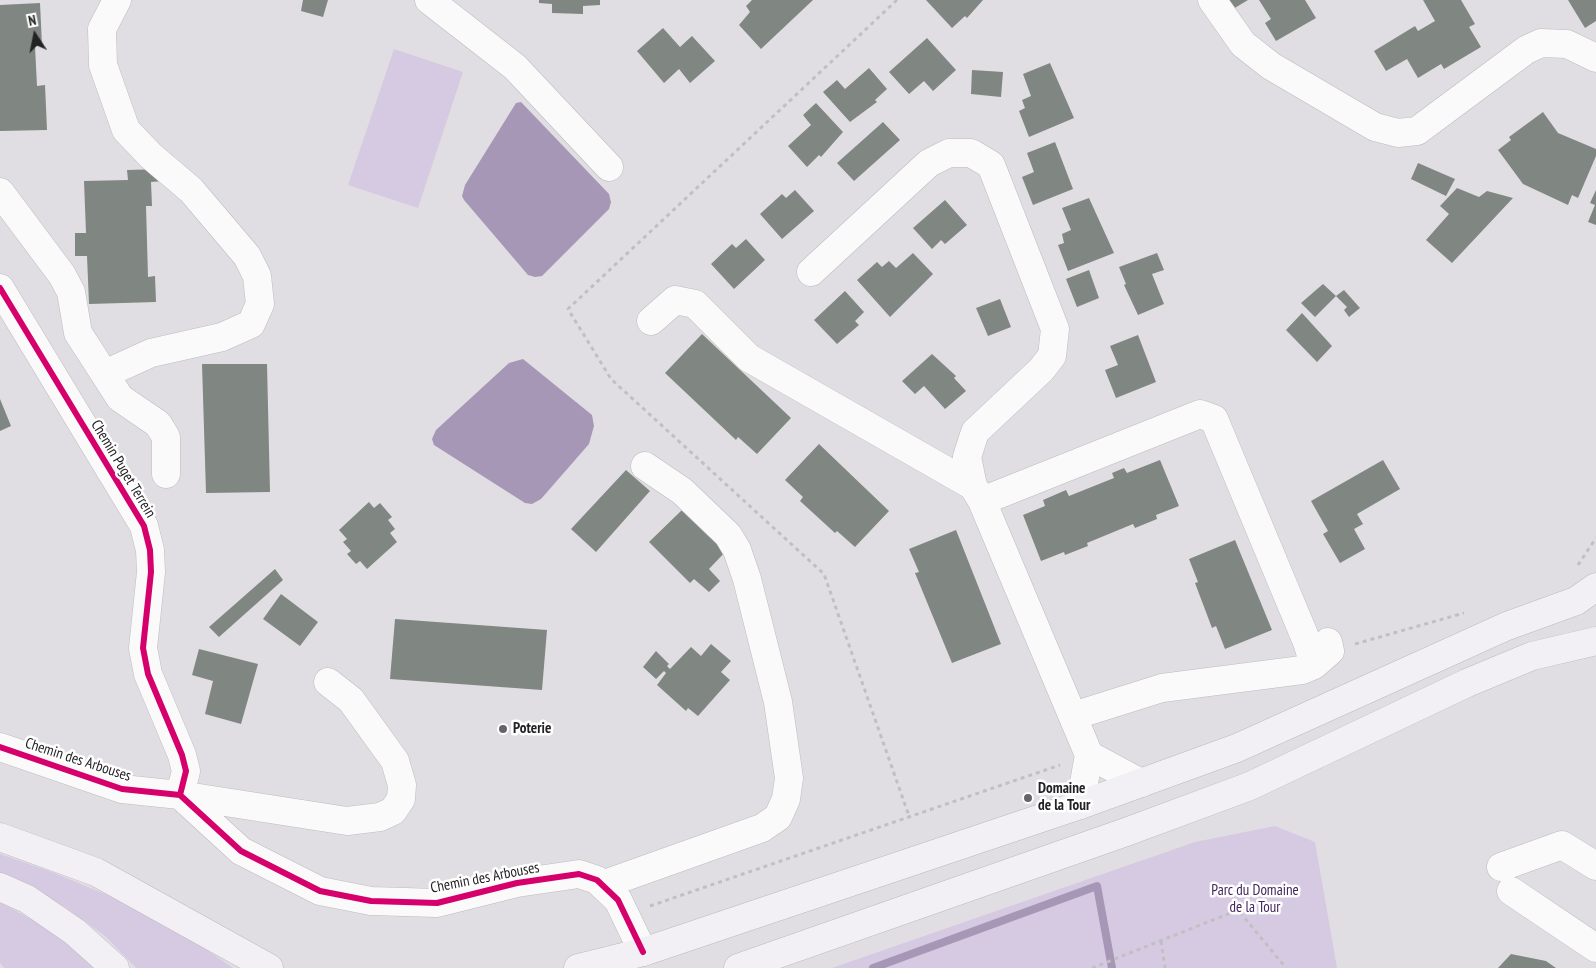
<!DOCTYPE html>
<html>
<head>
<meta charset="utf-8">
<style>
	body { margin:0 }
	#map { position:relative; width:1596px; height:968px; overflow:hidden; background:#e0dee2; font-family:"PT Sans Narrow",sans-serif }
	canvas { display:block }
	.north { position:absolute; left:10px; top:10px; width:50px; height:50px; -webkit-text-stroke:4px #fff; paint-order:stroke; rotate:349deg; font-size:14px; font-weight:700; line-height:20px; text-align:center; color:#232225 }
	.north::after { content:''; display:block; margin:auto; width:18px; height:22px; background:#232225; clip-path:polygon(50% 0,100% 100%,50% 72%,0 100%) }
</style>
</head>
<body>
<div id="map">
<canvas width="1596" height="968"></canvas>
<div class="north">N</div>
</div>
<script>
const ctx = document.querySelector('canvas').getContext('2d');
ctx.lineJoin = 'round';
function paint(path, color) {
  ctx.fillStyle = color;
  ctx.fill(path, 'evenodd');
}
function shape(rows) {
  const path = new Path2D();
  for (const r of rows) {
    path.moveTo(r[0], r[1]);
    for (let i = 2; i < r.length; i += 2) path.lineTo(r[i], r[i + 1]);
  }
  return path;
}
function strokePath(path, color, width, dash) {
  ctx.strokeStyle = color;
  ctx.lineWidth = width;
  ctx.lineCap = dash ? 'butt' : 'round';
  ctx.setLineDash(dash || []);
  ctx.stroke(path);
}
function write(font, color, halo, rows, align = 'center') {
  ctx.font = font + ' "PT Sans Narrow",sans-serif';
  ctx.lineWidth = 5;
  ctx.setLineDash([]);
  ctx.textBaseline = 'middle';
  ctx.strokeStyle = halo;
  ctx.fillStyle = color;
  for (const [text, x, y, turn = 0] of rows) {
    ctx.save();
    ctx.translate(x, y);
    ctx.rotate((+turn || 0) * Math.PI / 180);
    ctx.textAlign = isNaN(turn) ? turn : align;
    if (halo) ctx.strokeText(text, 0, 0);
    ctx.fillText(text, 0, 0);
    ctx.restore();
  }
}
paint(shape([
	[394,49,463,72,418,208,348,185],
	[1275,826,1315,842,1337,968,832,968,1195,842],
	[0,854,52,872,136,907,193,940,233,968,136,968,106,937,65,907,0,874],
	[0,902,50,930,83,954,96,968,4,968,0,963]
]), '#d6cae2');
paint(shape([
	[521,102,609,194,611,202,609,209,542,276,535,277,528,275,464,200,462,196,465,185,516,103],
	[523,359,592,415,594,426,589,444,541,499,532,504,525,503,434,445,432,439,436,430,509,363]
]), '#a697b6');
strokePath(shape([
	[873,968,1097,886,1112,968]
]), '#a697b6', 8);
paint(shape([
	[303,0,328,0,323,17,301,11],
	[539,0,600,0,600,5,583,6,583,14,552,13,552,4,539,3],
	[752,0,813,0,761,49,739,25,750,12,746,6],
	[926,0,983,0,967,18,965,16,952,28],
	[1227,0,1248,0,1233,9],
	[1259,0,1305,0,1316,18,1276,41,1265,23,1271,19],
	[1423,0,1461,0,1475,24,1469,27,1481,47,1444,69,1441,64,1418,78,1407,59,1386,71,1374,51,1415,26,1418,31,1435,21],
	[1568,0,1596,0,1596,21,1585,28],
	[40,3,42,46,35,46,37,86,45,85,47,130,0,131,0,5],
	[663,28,680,47,692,36,715,61,690,83,679,69,664,83,637,51],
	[927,38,956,70,933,91,924,81,909,94,889,72],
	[1050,63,1074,118,1029,137,1019,111,1025,108,1022,100,1031,96,1023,74],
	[869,68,887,89,875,100,877,102,850,122,823,92,837,80,845,89],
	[972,70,1003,72,1001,97,971,94],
	[816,103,843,132,821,157,819,155,807,167,788,146,811,125,803,115],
	[1543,112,1558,133,1596,149,1596,156,1578,198,1572,195,1568,205,1523,184,1498,150,1511,140,1509,137],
	[883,122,900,140,854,181,837,163],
	[1055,142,1073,189,1033,205,1022,177,1034,172,1027,153],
	[1418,163,1455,179,1446,196,1411,179],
	[163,169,163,181,151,182,152,206,146,206,148,277,155,276,156,302,89,304,87,256,75,256,75,233,86,233,84,181,128,180,127,170],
	[1457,188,1479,197,1487,191,1513,198,1452,263,1426,240,1449,214,1440,206],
	[795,190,814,211,782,239,760,214,782,194,786,198],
	[1596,190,1596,225,1588,222,1595,205,1590,203],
	[1089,198,1114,253,1068,271,1058,245,1064,243,1062,234,1071,230,1062,208],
	[945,200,967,225,945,244,941,240,932,249,913,228],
	[746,239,765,260,734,289,711,264,732,244,736,248],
	[913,253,933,274,890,317,857,280,877,262,882,267,889,261,896,268],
	[1157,253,1164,270,1152,274,1164,304,1138,315,1124,285,1126,284,1119,267],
	[1089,270,1099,298,1077,307,1066,279],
	[1323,284,1336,296,1315,317,1301,303],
	[1344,290,1360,308,1349,317,1344,310,1347,307,1336,296],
	[845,291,864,312,855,321,859,325,837,344,814,320],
	[1000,299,1011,327,988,336,976,308],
	[1302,313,1332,346,1317,362,1286,330],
	[702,334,791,418,757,454,738,437,736,440,665,373],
	[1138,335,1156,382,1116,398,1105,370,1118,365,1110,346],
	[932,354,956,376,954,378,966,391,945,409,924,386,915,394,902,381],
	[202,364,267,364,270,492,206,493],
	[0,399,11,426,0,431],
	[819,444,889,511,855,547,837,531,835,533,800,501,803,497,785,480],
	[1160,460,1179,506,1156,515,1157,519,1135,528,1133,524,1087,543,1088,546,1065,555,1064,552,1041,561,1023,515,1045,506,1043,500,1066,490,1069,496,1114,478,1112,473,1124,468,1127,473],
	[1383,460,1400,489,1357,514,1363,524,1354,529,1365,549,1340,563,1323,534,1328,531,1311,501],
	[626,470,650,491,596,552,571,529],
	[369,502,374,508,380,503,392,517,388,520,395,529,390,533,397,542,367,569,360,561,356,564,347,554,351,551,343,542,347,539,339,530],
	[683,509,728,549,709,569,720,581,709,592,694,579,690,583,649,542],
	[956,530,1001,644,952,663,915,573,919,572,909,549],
	[1235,540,1272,630,1225,649,1216,626,1212,628,1195,583,1198,582,1189,559],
	[275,569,283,580,219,637,209,627],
	[281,594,318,622,300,646,263,619],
	[395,619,547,630,542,690,390,679],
	[711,644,731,661,721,672,730,680,698,716,688,708,686,711,657,685,666,673,664,671,656,679,643,667,656,651,669,664,667,666,670,669,691,647,701,656],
	[199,649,258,664,241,724,205,714,213,681,192,675],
	[1511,954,1546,961,1556,968,1498,968]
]), '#808681');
const minor = shape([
	[429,0,515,67,609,167],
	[1212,0,1243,44,1271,66,1375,127,1398,133,1417,131,1526,50,1541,43,1567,44,1596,58],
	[0,192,62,275,71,292,78,333,120,398,158,424,166,437,166,474],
	[811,272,929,163,949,153,971,153,991,165,1055,329,1052,356,1041,370,975,432,967,457,973,486,982,501,1089,755,1080,805],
	[0,288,144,526,150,550,151,572,143,648,148,674,182,755,186,771,180,795,347,821,380,817,393,811,401,799,402,785,395,761,351,700,328,682],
	[651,321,675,300,695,304,749,358,973,486],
	[105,374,151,353,222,337,251,324,260,304,257,276,247,256,191,190,151,156,126,130,103,65,102,29,117,0],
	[982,501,1200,414,1214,419,1307,642,1314,665],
	[1073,716,1162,688,1302,670,1314,665,1330,651,1328,642],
	[0,747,122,789,180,795,241,851,320,891,371,901,437,903,517,883,579,874,597,880,618,900,643,952],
	[1089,755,1141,783],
	[1501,867,1562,845,1596,866],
	[602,885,762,828,778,817,786,799,789,778,778,702,747,579,737,550,728,535,682,491,645,466],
	[1511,891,1596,948]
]);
const major = shape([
	[0,837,96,872,269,968],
	[0,887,27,899,75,932,115,968],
	[578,968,643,952,1080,805,1237,748,1507,626,1576,601,1596,587],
	[738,968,1126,832,1250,786,1467,683,1532,656,1596,641]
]);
strokePath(minor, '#bcbbbe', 29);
strokePath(major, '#bbbabd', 29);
strokePath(shape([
	[897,0,568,309,611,379,824,574,909,816],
	[1578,565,1596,538],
	[1355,644,1464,613],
	[650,906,1060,765],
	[1161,941,1165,968],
	[1092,968,1238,910,1286,968]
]), '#c0c0c2', 3, [4, 4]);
strokePath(minor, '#fafafb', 28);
strokePath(major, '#f2eff5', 28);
strokePath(shape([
	[0,288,144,526,150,550,151,572,143,648,148,674,182,755,186,771,180,795],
	[0,747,122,789,180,795,241,851,320,891,371,901,437,903,517,883,579,874,597,880,618,900,643,952]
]), '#d6006c', 6);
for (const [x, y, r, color] of [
	[503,729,5,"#656467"],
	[1028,798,5,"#656467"]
]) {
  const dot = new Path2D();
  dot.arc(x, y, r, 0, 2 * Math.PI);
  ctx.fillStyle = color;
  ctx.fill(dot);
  strokePath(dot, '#fff', 2);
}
write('15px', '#232225', '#fff', [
	["Chemin Puget Terrein",123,469,59],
	["Chemin des Arbouses",78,760,18],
	["Chemin des Arbouses",485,878,-11]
]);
write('bold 15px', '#232225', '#fff', [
	["Poterie",513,729],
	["Domaine",1038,789],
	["de la Tour",1038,806]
], 'left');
write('15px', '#42255c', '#fff', [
	["Parc du Domaine",1255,891],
	["de la Tour",1255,908]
]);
</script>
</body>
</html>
